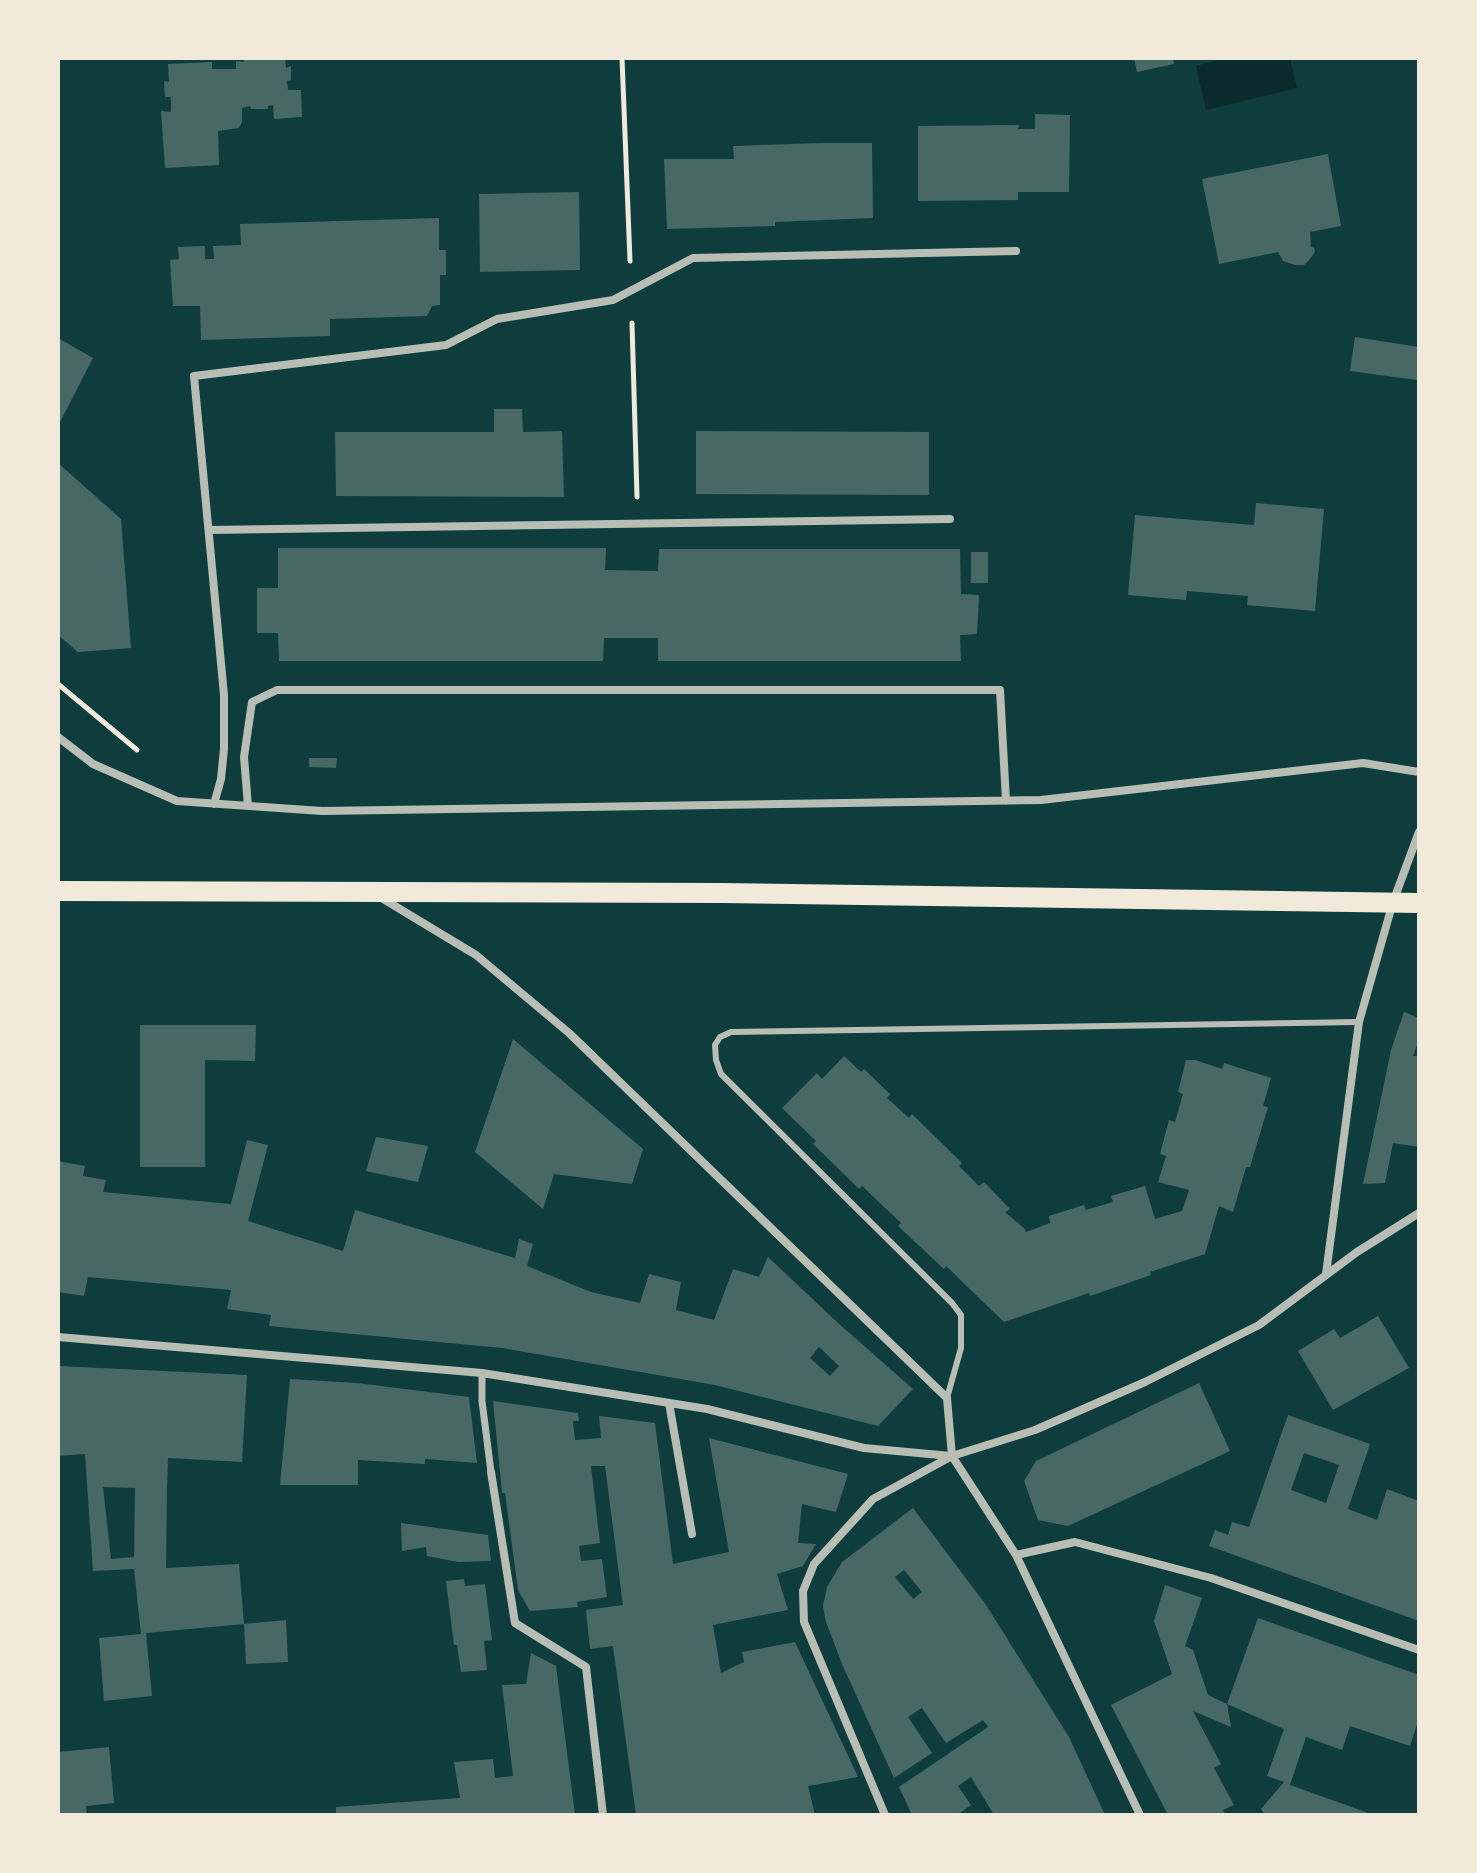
<!DOCTYPE html>
<html>
<head>
<meta charset="utf-8">
<style>
	body { margin:0 }
	#map { position:relative; width:1477px; height:1873px; overflow:hidden; background:#0f3d3e; font-family:"Sofia Sans Condensed",sans-serif }
	canvas { display:block }
	.frame { position:absolute; inset:0; border:60px solid #f1e9da; pointer-events:none }
</style>
</head>
<body>
<div id="map">
<canvas width="1477" height="1873"></canvas>
<div class="frame"></div>
</div>
<script>
const ctx = document.querySelector('canvas').getContext('2d');
ctx.lineJoin = 'round';
function paint(path, color) {
  ctx.fillStyle = color;
  ctx.fill(path, 'evenodd');
}
function shape(rows) {
  const path = new Path2D();
  for (const r of rows) {
    path.moveTo(r[0], r[1]);
    for (let i = 2; i < r.length; i += 2) path.lineTo(r[i], r[i + 1]);
  }
  return path;
}
function strokePath(path, color, width, dash) {
  ctx.strokeStyle = color;
  ctx.lineWidth = width;
  ctx.lineCap = dash ? 'butt' : 'round';
  ctx.setLineDash(dash || []);
  ctx.stroke(path);
}
paint(shape([
	[1225,58,1290,58,1297,88,1206,110,1196,66]
]), '#0a2a2b');
paint(shape([
	[243,58,285,58,286,68,291,66,291,80,287,81,288,90,301,90,302,117,274,119,273,105,268,106,268,109,251,109,250,106,242,108,242,122,239,128,218,131,219,165,165,168,161,111,171,112,171,97,165,97,164,81,169,82,168,64,212,62,212,69,236,69,236,61,244,62],
	[1134,58,1173,58,1174,64,1137,72],
	[1035,114,1070,115,1069,192,1018,192,1018,200,918,201,918,126,1019,125,1018,129,1035,129],
	[821,143,872,143,873,218,775,222,775,226,667,229,664,159,734,159,733,146],
	[1328,154,1341,226,1310,232,1311,247,1314,248,1315,252,1309,260,1304,265,1295,265,1283,261,1278,252,1219,264,1202,179],
	[579,192,580,270,480,272,479,194],
	[439,218,439,250,446,250,446,275,440,275,440,305,432,306,427,316,330,319,330,336,201,340,200,306,173,306,170,260,179,259,178,247,205,246,205,259,214,259,213,246,241,245,240,224],
	[1355,337,1419,347,1417,380,1350,371],
	[58,338,93,358,58,426],
	[494,409,522,409,523,432,562,431,564,497,336,496,335,432,494,432],
	[696,431,929,432,929,495,696,494],
	[58,463,121,519,131,648,78,652,58,635],
	[1256,503,1324,509,1315,611,1247,605,1248,596,1187,591,1186,600,1128,595,1135,515,1254,525],
	[278,548,606,548,605,570,658,571,659,549,960,549,961,594,979,595,977,634,960,635,961,661,658,661,658,638,604,638,603,661,279,661,278,633,257,633,257,588,278,588],
	[971,552,988,552,988,583,971,583],
	[309,758,337,758,336,768,309,767],
	[1404,1012,1419,1018,1419,1039,1413,1056,1419,1056,1419,1147,1393,1143,1385,1183,1363,1184,1391,1050],
	[140,1025,256,1025,255,1061,205,1060,205,1167,140,1167],
	[513,1039,643,1149,632,1184,554,1174,543,1209,475,1152],
	[844,1056,861,1072,864,1069,890,1094,887,1098,909,1118,912,1114,962,1163,959,1166,979,1186,984,1182,1010,1209,1005,1212,1024,1228,1026,1232,1050,1223,1049,1216,1084,1205,1086,1210,1113,1202,1111,1196,1145,1186,1155,1219,1182,1211,1189,1190,1158,1182,1166,1156,1160,1154,1169,1120,1175,1122,1183,1094,1178,1092,1186,1060,1195,1060,1222,1069,1224,1063,1271,1078,1263,1106,1268,1107,1250,1167,1246,1167,1233,1212,1219,1206,1205,1254,1150,1272,1151,1275,1090,1296,1089,1293,1004,1322,946,1266,944,1269,898,1226,901,1223,862,1186,859,1189,813,1144,816,1141,782,1108,817,1073,822,1079],
	[376,1137,428,1146,418,1182,366,1171],
	[247,1140,268,1145,248,1221,343,1251,355,1210,515,1258,519,1239,533,1244,527,1266,591,1292,640,1303,649,1274,681,1282,676,1310,714,1320,733,1269,759,1277,768,1257,838,1323,913,1389,878,1426,715,1385,502,1348,269,1326,271,1315,227,1309,231,1290,88,1277,84,1296,58,1292,58,1161,85,1166,83,1176,106,1180,103,1192,231,1204],
	[819,1347,839,1366,830,1376,810,1358],
	[1378,1316,1409,1368,1333,1410,1298,1351,1334,1329,1340,1338],
	[58,1366,247,1375,242,1462,168,1458,167,1489,166,1568,239,1564,244,1624,146,1633,152,1696,104,1701,99,1638,141,1634,134,1569,93,1571,85,1454,58,1456],
	[103,1487,135,1488,134,1557,111,1559],
	[290,1379,357,1383,469,1397,477,1463,425,1459,425,1464,358,1460,358,1485,280,1485],
	[1199,1383,1230,1451,1068,1526,1038,1520,1024,1481,1036,1461],
	[493,1401,578,1413,579,1421,573,1421,575,1440,601,1438,599,1416,655,1423,673,1564,729,1552,709,1438,848,1474,836,1512,802,1504,798,1543,816,1544,803,1566,777,1574,788,1610,713,1625,721,1673,744,1662,742,1652,795,1642,858,1777,808,1786,815,1815,636,1815,613,1646,590,1649,586,1610,623,1605,605,1466,591,1466,600,1543,579,1546,581,1561,602,1559,607,1597,577,1602,578,1607,530,1611,518,1590,505,1493,502,1493],
	[1288,1415,1370,1444,1348,1509,1377,1520,1387,1489,1419,1501,1419,1621,1209,1546,1215,1530,1228,1535,1232,1522,1249,1527],
	[1304,1453,1339,1465,1326,1503,1291,1490],
	[913,1508,986,1605,1069,1737,1105,1815,994,1815,971,1777,958,1786,971,1805,957,1815,912,1815,899,1787,988,1727,983,1720,946,1743,922,1708,908,1717,932,1753,894,1778,842,1664,826,1622,823,1606,827,1587,842,1562],
	[904,1570,922,1592,913,1599,895,1577],
	[401,1523,488,1535,491,1561,458,1562,427,1556,426,1547,402,1551],
	[464,1579,465,1586,485,1584,492,1640,484,1641,487,1670,461,1672,457,1645,454,1645,446,1581],
	[1165,1585,1202,1598,1185,1646,1193,1650,1208,1695,1227,1704,1231,1727,1193,1711,1221,1764,1214,1768,1234,1805,1223,1810,1226,1815,1168,1815,1111,1705,1172,1674,1154,1621],
	[1258,1618,1419,1675,1419,1718,1410,1746,1350,1726,1342,1750,1306,1737,1290,1785,1374,1815,1265,1815,1261,1809,1284,1782,1267,1776,1284,1729,1227,1704],
	[286,1620,288,1662,246,1664,244,1624],
	[531,1653,556,1666,575,1815,336,1815,336,1807,460,1798,454,1762,493,1759,495,1778,513,1776,502,1685,526,1684],
	[109,1747,114,1803,86,1806,87,1815,58,1815,58,1752]
]), '#486865');
strokePath(shape([
	[622,58,630,261],
	[632,323,637,497],
	[58,684,137,750]
]), '#f1e9da', 5);
strokePath(shape([
	[947,1398,961,1348,961,1315,952,1303,721,1074,716,1060,715,1045,720,1037,731,1032,1359,1022]
]), '#b8beb3', 6);
strokePath(shape([
	[482,1373,482,1401,491,1472]
]), '#b8beb3', 7);
strokePath(shape([
	[209,530,950,519],
	[58,737,93,764,177,801,322,811,1041,800,1363,763,1419,772],
	[214,804,221,779,224,749,224,695,194,376,446,345,497,319,613,300,693,258,1016,251],
	[248,806,244,757,252,702,277,690,1000,690,1006,801],
	[380,897,476,955,569,1033,947,1398,952,1456,1016,1555,1140,1815],
	[1326,1274,1359,1022,1393,902,1419,832],
	[58,1337,482,1373,707,1409,864,1448,951,1456],
	[669,1403,692,1534],
	[491,1472,515,1623,586,1667,603,1815],
	[1016,1555,1075,1542,1211,1578,1419,1650],
	[885,1815,804,1622,803,1591,814,1564,873,1499,952,1456,1035,1430,1145,1382,1259,1325,1357,1252,1419,1213]
]), '#b8beb3', 8);
strokePath(shape([
	[58,891,722,893,1419,903]
]), '#f1e9da', 20);
</script>
</body>
</html>
